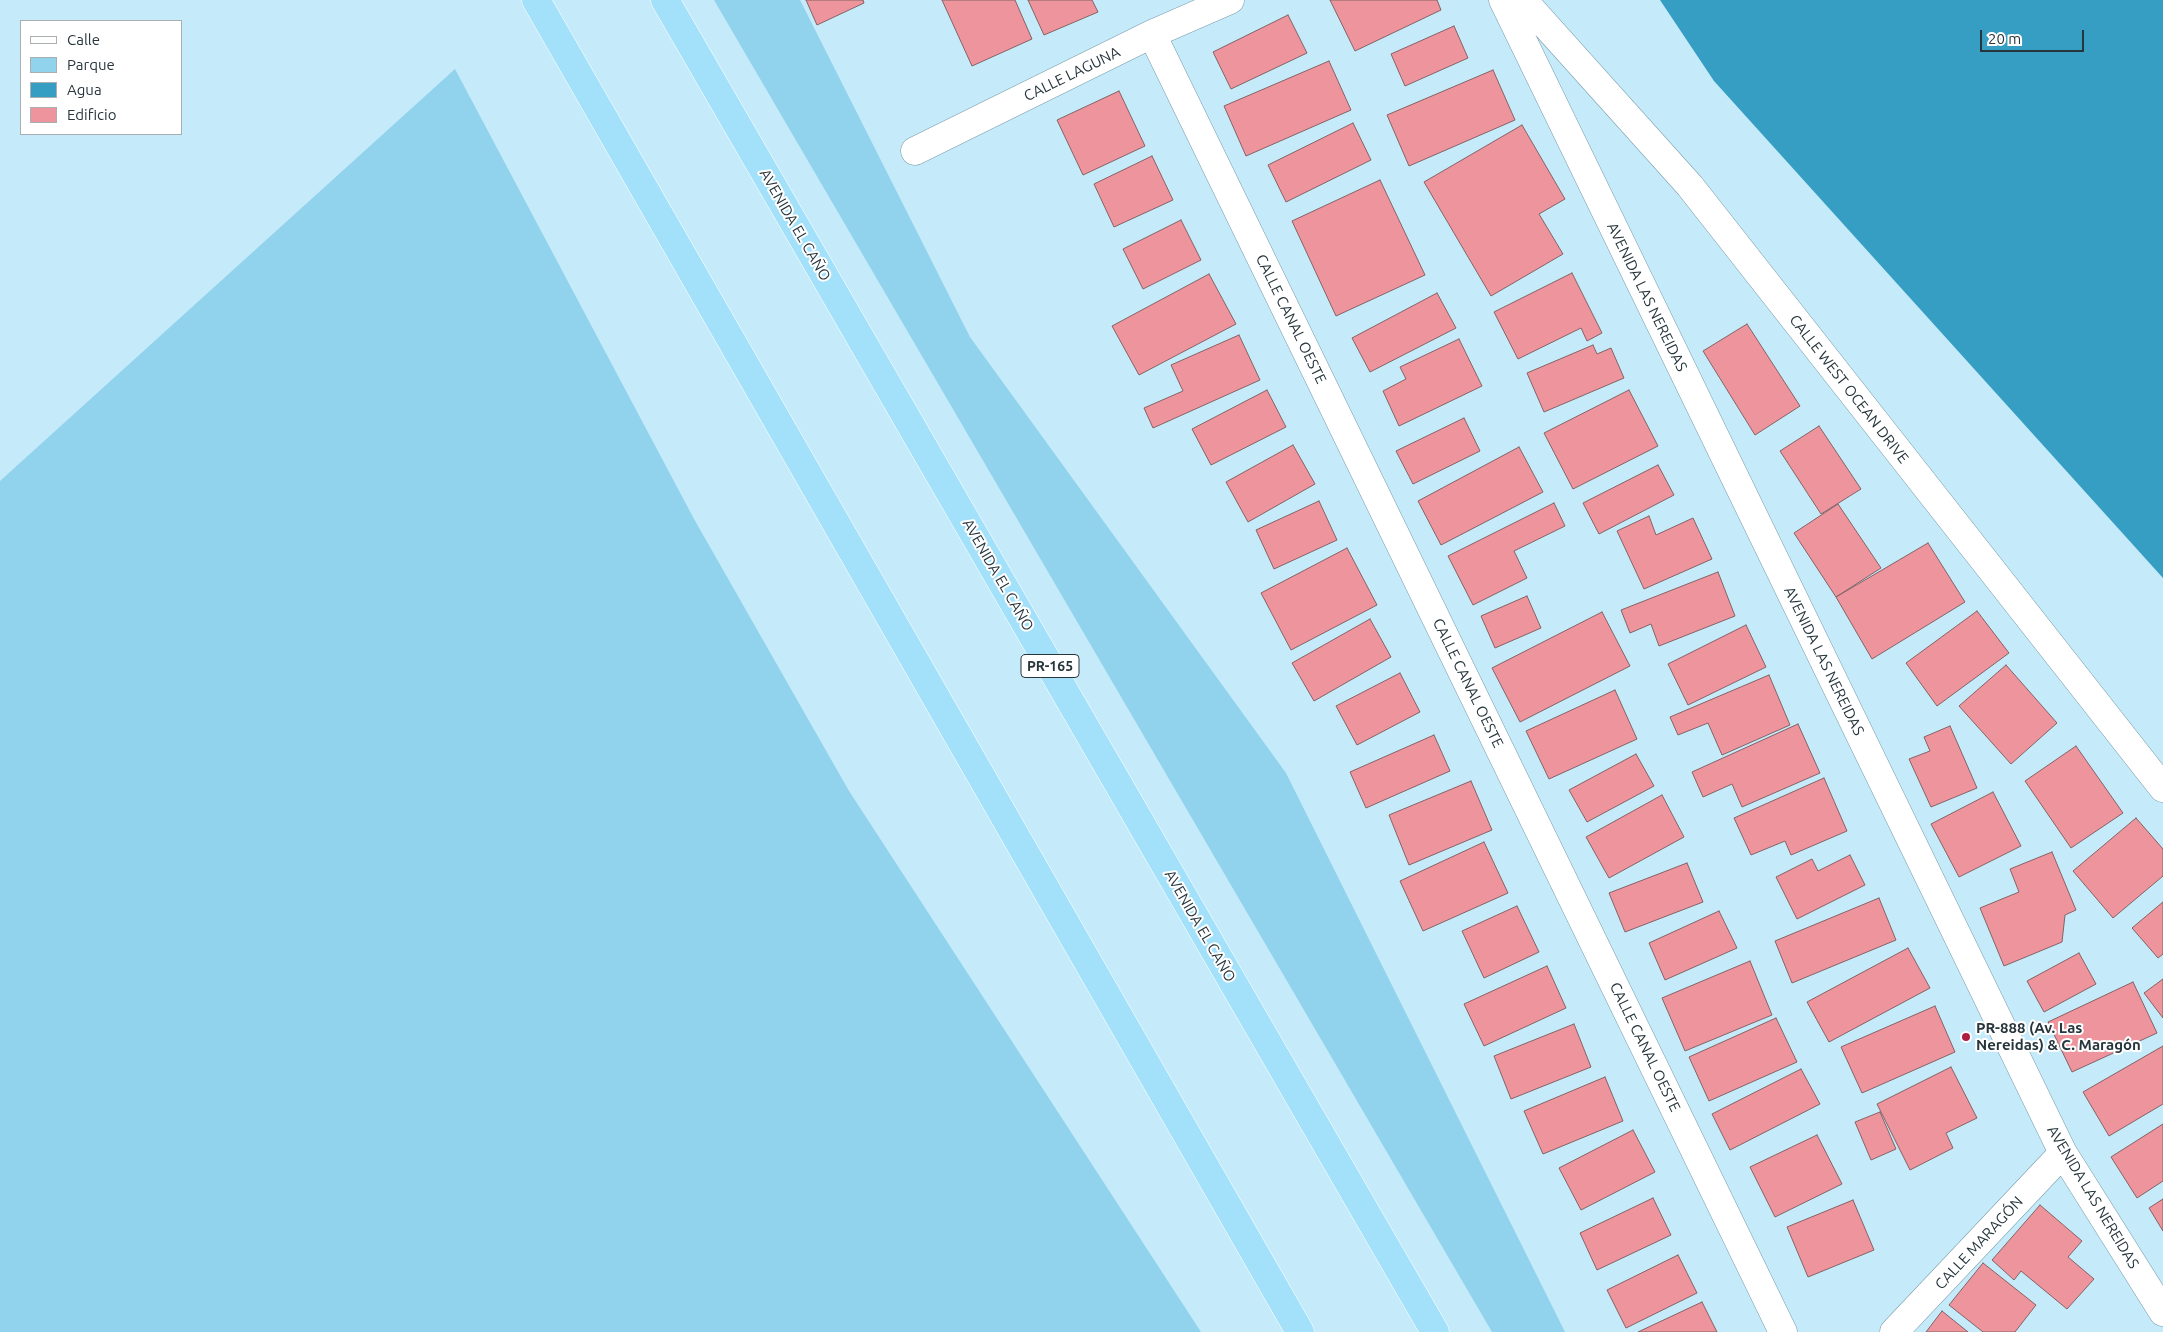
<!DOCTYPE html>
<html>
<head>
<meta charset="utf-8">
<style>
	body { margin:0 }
	#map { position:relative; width:2163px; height:1332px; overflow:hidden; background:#c5eaf9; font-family:Ubuntu,sans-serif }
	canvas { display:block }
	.legend { position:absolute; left:20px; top:20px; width:162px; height:115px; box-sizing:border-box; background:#fff; border:1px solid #a9afb1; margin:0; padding:6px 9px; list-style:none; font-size:15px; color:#27363c }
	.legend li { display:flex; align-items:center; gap:10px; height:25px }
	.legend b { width:25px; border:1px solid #a9afb1 }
	.scale { position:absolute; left:1980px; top:30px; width:104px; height:22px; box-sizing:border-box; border:2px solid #27363c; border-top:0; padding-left:6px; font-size:15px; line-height:18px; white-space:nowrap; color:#27363c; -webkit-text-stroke:4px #fff; paint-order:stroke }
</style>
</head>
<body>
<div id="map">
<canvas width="2163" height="1332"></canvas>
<ul class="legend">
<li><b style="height:6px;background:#fff"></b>Calle</li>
<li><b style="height:14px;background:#91d2ed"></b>Parque</li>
<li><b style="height:14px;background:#359ec2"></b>Agua</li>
<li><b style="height:14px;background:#ed949c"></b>Edificio</li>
</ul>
<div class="scale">20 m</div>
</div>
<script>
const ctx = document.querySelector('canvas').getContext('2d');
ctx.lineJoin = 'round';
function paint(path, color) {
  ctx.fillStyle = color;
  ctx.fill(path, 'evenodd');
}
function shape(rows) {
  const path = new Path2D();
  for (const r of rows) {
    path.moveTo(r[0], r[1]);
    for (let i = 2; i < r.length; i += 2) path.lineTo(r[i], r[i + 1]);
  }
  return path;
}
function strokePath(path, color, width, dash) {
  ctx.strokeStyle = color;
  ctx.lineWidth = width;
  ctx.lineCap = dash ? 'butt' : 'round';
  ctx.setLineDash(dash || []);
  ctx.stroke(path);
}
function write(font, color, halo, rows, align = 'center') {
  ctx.font = font + ' Ubuntu,sans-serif';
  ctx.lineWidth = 4;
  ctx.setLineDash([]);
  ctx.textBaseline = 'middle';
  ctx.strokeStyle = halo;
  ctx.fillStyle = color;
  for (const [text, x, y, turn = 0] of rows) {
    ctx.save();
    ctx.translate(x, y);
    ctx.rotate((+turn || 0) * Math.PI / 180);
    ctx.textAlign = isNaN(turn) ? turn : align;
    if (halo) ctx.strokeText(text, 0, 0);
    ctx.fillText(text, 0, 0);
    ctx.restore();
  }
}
paint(shape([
	[714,0,800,0,970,337,1286,773,1565,1332,1492,1332],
	[455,69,694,519,849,791,1201,1332,0,1332,0,481]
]), '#91d2ed');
paint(shape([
	[1660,0,2163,0,2163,578,1714,81]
]), '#359ec2');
const building = shape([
	[806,0,863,0,864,3,817,25,806,0],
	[942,0,1015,0,1032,39,972,66,942,0],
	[1028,0,1092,0,1098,12,1044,35,1028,0],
	[1330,0,1437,0,1441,10,1355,51,1330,0],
	[1288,15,1307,53,1231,89,1213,52,1288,15],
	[1454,26,1468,58,1405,86,1391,54,1454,26],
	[1329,61,1351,110,1246,156,1224,106,1329,61],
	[1493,70,1515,120,1409,166,1387,115,1493,70],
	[1119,91,1145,146,1083,175,1057,120,1119,91],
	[1353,123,1371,160,1286,202,1268,165,1353,123],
	[1522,125,1565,199,1539,214,1563,254,1491,296,1424,182,1522,125],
	[1152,156,1173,200,1114,227,1094,184,1152,156],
	[1380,180,1425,275,1336,316,1292,221,1380,180],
	[1181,220,1201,260,1143,289,1123,249,1181,220],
	[1572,273,1602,333,1587,341,1581,328,1518,359,1494,312,1572,273],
	[1209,274,1236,324,1139,375,1112,326,1209,274],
	[1437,293,1456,328,1370,372,1352,338,1437,293],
	[1747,324,1800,406,1755,435,1703,351,1747,324],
	[1239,335,1260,380,1153,428,1144,408,1183,391,1171,365,1239,335],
	[1459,339,1482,386,1399,426,1383,391,1406,379,1400,367,1459,339],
	[1593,345,1597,354,1611,348,1624,378,1544,412,1527,373,1593,345],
	[1267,390,1286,427,1211,465,1192,429,1267,390],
	[1629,390,1658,446,1573,489,1544,433,1629,390],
	[1464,418,1480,451,1413,484,1396,451,1464,418],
	[1819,426,1861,489,1821,514,1780,451,1819,426],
	[1293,445,1315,484,1248,522,1226,482,1293,445],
	[1519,447,1543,492,1441,545,1418,501,1519,447],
	[1658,465,1674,495,1599,534,1583,503,1658,465],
	[1319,501,1337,540,1274,569,1256,530,1319,501],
	[1554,503,1565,526,1514,551,1527,578,1473,605,1448,556,1554,503],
	[1838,504,1881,568,1836,597,1794,533,1838,504],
	[1649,516,1656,535,1693,518,1712,559,1644,589,1617,531,1649,516],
	[1928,543,1965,602,1872,659,1836,597,1928,543],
	[1347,548,1377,605,1291,650,1261,593,1347,548],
	[1718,572,1735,616,1659,646,1651,624,1630,633,1621,610,1718,572],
	[1527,596,1541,628,1495,648,1481,616,1527,596],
	[1977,611,2009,653,1937,706,1906,663,1977,611],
	[1602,612,1630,666,1520,722,1492,668,1602,612],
	[1370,619,1391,657,1314,701,1292,663,1370,619],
	[1746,625,1766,667,1688,705,1668,664,1746,625],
	[2006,665,2057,723,2011,764,1959,706,2006,665],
	[1400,673,1420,712,1357,745,1336,706,1400,673],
	[1769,675,1790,725,1722,755,1708,723,1678,735,1670,717,1769,675],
	[1615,690,1637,739,1549,779,1526,731,1615,690],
	[1798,724,1820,773,1742,807,1732,784,1703,797,1692,772,1798,724],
	[1950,726,1977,788,1931,807,1909,759,1930,751,1924,737,1950,726],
	[1434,735,1450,771,1366,808,1350,772,1434,735],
	[2076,746,2123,813,2071,848,2025,781,2076,746],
	[1636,754,1654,786,1587,822,1569,790,1636,754],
	[1824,778,1847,831,1791,855,1785,841,1751,855,1734,818,1824,778],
	[1471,781,1492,830,1409,865,1389,815,1471,781],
	[1993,792,2021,846,1959,877,1931,824,1993,792],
	[1662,795,1684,837,1609,878,1586,837,1662,795],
	[2136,818,2163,849,2163,876,2113,918,2073,871,2136,818],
	[1484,842,1508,893,1423,931,1400,881,1484,842],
	[2052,852,2076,910,2065,915,2062,942,2004,966,1980,908,2019,892,2010,869,2052,852],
	[1850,855,1865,885,1797,919,1776,877,1812,859,1818,871,1850,855],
	[1687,863,1703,902,1625,932,1609,893,1687,863],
	[1879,898,1896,940,1792,983,1775,941,1879,898],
	[2163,902,2163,954,2158,958,2132,928,2163,902],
	[1517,906,1539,952,1484,978,1462,931,1517,906],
	[1719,911,1737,948,1665,980,1649,943,1719,911],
	[1908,948,1930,988,1829,1042,1807,1002,1908,948],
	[2079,953,2096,984,2044,1012,2027,981,2079,953],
	[1750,961,1772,1015,1685,1051,1662,998,1750,961],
	[1547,966,1566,1008,1484,1046,1464,1004,1547,966],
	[2163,979,2163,1018,2144,993,2163,979],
	[2133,982,2157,1033,2072,1072,2048,1022,2133,982],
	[1935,1006,1955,1052,1862,1093,1841,1047,1935,1006],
	[1776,1018,1797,1062,1709,1101,1689,1057,1776,1018],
	[1574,1024,1591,1067,1511,1099,1494,1056,1574,1024],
	[2163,1046,2163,1104,2109,1136,2083,1092,2163,1046],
	[1951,1067,1977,1118,1946,1133,1953,1148,1910,1170,1877,1104,1951,1067],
	[1801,1069,1820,1104,1730,1150,1712,1114,1801,1069],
	[1605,1077,1623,1121,1543,1154,1524,1111,1605,1077],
	[1880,1112,1896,1149,1871,1160,1855,1122,1880,1112],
	[2163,1124,2163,1181,2137,1198,2111,1157,2163,1124],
	[1633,1130,1655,1172,1581,1210,1559,1168,1633,1130],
	[1817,1135,1842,1184,1775,1217,1750,1167,1817,1135],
	[1653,1198,1671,1235,1597,1270,1580,1233,1653,1198],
	[2163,1199,2163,1231,2149,1208,2163,1199],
	[1853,1200,1874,1250,1808,1277,1787,1227,1853,1200],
	[2040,1205,2082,1241,2068,1257,2094,1279,2067,1309,2021,1271,2014,1280,1992,1260,2040,1205],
	[1678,1255,1697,1293,1626,1328,1607,1290,1678,1255],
	[1983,1263,2036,1305,2015,1332,1983,1332,1949,1305,1983,1263],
	[1702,1302,1717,1332,1638,1332,1702,1302],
	[1942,1311,1968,1332,1926,1332,1942,1311]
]);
paint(building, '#ed949c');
strokePath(building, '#846265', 1);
const minor = shape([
	[1503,0,2063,1153,2163,1312],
	[1523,0,1690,186,2163,788],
	[1152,34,1783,1332],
	[915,151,1152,34,1230,0],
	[1894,1332,2063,1153]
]);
const highway = shape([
	[536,0,1300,1332],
	[665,0,1435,1332]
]);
strokePath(minor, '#789baa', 29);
strokePath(highway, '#fff', 29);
strokePath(minor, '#fff', 28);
strokePath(highway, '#a3e1fa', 28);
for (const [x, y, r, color] of [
	[1966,1037,5,"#b01d42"]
]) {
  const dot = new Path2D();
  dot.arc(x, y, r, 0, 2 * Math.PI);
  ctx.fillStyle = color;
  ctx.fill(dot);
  strokePath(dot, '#fff', 2);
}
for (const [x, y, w] of [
	[1050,666,58]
]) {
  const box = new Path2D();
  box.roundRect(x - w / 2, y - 11.5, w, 23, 4);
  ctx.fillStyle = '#fff';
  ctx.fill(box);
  strokePath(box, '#27363c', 1);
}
write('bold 14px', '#27363c', null, [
	["PR-165",1050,666]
]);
write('15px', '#27363c', '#fff', [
	["CALLE LAGUNA",1072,74,-26],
	["AVENIDA EL CAÑO",795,225,60],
	["AVENIDA LAS NEREIDAS",1647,297,64],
	["CALLE CANAL OESTE",1291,319,64],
	["CALLE WEST OCEAN DRIVE",1849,389,52],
	["AVENIDA EL CAÑO",998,575,60],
	["AVENIDA LAS NEREIDAS",1824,661,64],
	["CALLE CANAL OESTE",1468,683,64],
	["AVENIDA EL CAÑO",1200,926,60],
	["CALLE CANAL OESTE",1645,1047,64],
	["AVENIDA LAS NEREIDAS",2093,1197,59],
	["CALLE MARAGÓN",1979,1243,-47]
]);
write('bold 15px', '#27363c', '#fff', [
	["PR-888 (Av. Las",1976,1028],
	["Nereidas) & C. Maragón",1976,1045]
], 'left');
</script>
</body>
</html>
